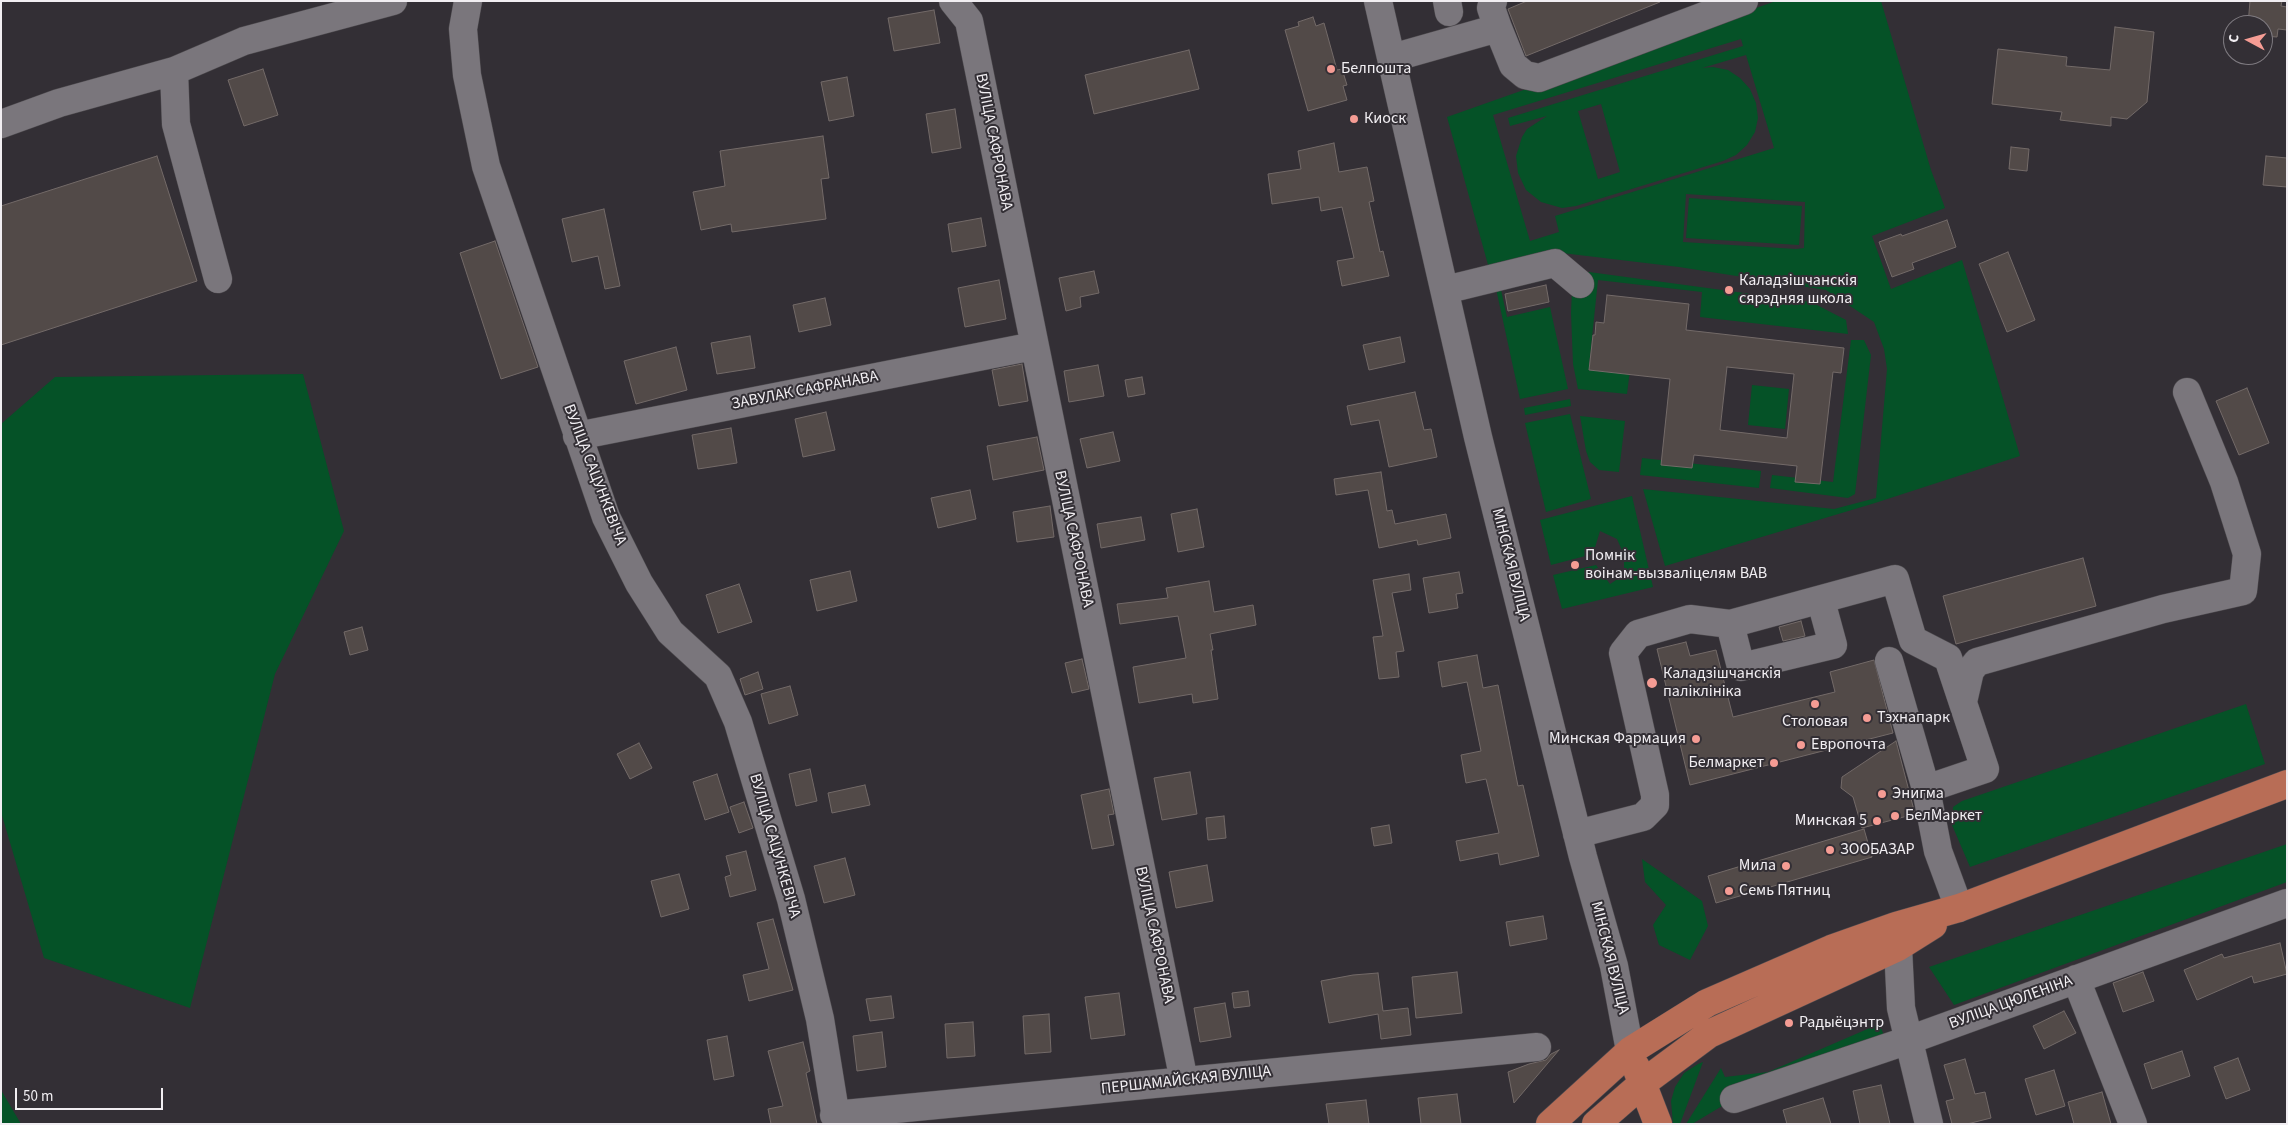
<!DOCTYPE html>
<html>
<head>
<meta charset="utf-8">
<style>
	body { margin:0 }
	#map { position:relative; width:2288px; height:1125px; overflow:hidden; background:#332f35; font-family:"Source Sans 3",sans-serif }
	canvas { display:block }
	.frame { position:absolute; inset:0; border:2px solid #f1eef2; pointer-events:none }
	.north { position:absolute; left:2223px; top:15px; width:50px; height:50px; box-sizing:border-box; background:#332f35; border:1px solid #7f7b81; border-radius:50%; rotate:276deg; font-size:14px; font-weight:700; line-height:20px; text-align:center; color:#f1eef2 }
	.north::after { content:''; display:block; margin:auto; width:18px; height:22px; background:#f59c94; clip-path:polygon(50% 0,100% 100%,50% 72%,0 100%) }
	.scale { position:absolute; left:15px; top:1088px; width:148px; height:22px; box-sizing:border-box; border:2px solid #f1eef2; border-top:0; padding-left:6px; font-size:15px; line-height:18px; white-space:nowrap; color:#f1eef2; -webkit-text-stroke:4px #332f35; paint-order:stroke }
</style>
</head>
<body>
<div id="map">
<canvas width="2288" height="1125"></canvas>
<div class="frame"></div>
<div class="north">С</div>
<div class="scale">50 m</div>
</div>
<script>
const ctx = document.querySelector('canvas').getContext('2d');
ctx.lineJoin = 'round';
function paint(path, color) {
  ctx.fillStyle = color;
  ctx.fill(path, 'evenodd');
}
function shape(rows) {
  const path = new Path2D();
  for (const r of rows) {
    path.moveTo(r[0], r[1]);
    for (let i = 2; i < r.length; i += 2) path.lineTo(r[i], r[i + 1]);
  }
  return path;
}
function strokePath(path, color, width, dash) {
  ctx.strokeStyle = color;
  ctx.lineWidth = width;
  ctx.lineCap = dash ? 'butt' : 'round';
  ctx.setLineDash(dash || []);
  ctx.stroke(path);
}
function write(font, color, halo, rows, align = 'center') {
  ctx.font = font + ' "Source Sans 3",sans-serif';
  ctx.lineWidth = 4;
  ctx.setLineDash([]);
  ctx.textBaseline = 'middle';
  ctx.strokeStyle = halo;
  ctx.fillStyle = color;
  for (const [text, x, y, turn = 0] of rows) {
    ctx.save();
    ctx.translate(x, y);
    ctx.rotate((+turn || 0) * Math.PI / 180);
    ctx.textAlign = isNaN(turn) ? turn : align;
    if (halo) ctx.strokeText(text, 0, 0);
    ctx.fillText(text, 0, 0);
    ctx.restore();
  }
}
paint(shape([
	[1776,1,1881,1,1931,170,1945,208,1872,236,1891,289,1962,260,2020,456,1875,503,1665,566,1643,489,1834,509,1876,498,1887,369,1884,349,1874,322,1826,290,1679,267,1562,253,1490,272,1447,117],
	[1741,39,1743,46,1508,118,1510,126,1547,116,1527,129,1522,137,1516,156,1518,173,1526,190,1541,202,1562,208,1576,206,1723,161,1736,155,1747,145,1755,132,1758,118,1756,103,1750,89,1740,78,1728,70,1713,67,1702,68,1746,55,1774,148,1555,216,1559,232,1530,241,1493,115],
	[1601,104,1620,172,1598,179,1578,111],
	[1686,194,1805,202,1804,248,1796,249,1683,242],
	[1689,198,1802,206,1799,245,1686,238],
	[1589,272,1811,302,1846,320,1848,334,1700,317,1702,292,1598,280,1589,366,1630,370,1627,394,1578,389,1573,364,1571,313,1572,290,1580,274],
	[1544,273,1545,280,1501,290,1507,317,1550,307,1568,389,1520,399,1495,284],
	[1851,340,1864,340,1871,355,1855,494,1848,498,1770,488,1772,475,1833,482],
	[303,374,344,531,275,674,190,1008,44,958,1,812,1,424,55,377],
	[1752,385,1789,389,1785,429,1748,425],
	[1570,399,1571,406,1525,415,1524,408],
	[1570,414,1591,499,1546,512,1525,423],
	[1580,416,1625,421,1619,472,1599,470,1590,462,1586,451],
	[1642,458,1761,471,1759,488,1640,475],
	[1632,496,1653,587,1562,609,1553,575,1596,565,1610,584,1619,578,1624,569,1624,555,1617,539,1600,531,1593,554,1551,565,1540,520],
	[2246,704,2265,764,1970,867,1952,825,1953,807,1962,801],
	[2287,844,2287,882,1954,1005,1929,967],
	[1642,859,1702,901,1708,926,1690,960,1659,945,1653,925,1666,905,1645,882],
	[1879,1024,1889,1046,1734,1099,1692,1124,1686,1124,1721,1068,1725,1077,1768,1072],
	[1703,1062,1680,1124,1673,1124,1671,1101,1675,1087,1684,1073,1698,1064],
	[1,1090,21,1124,1,1124]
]), '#055227');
const building = shape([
	[1527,1,1660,1,1660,2,1526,56,1508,9,1527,1],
	[2250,1,2282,1,2281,6,2287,7,2287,30,2278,29,2277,37,2263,36,2263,25,2248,25,2250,1],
	[934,10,940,43,894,51,888,18,934,10],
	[1313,17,1316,26,1324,23,1337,70,1342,69,1347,85,1343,86,1347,100,1308,111,1285,30,1299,26,1298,22,1313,17],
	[2115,27,2154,32,2147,102,2127,119,2111,117,2111,126,2060,120,2062,112,1992,104,1998,49,2067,57,2066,66,2110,70,2115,27],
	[1189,50,1199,89,1094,114,1085,75,1189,50],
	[263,69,278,115,244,126,228,80,263,69],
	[847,77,854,116,829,121,821,82,847,77],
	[955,109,961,148,932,153,926,114,955,109],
	[823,136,829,178,821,179,826,219,732,232,731,224,701,230,693,192,725,186,720,151,823,136],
	[1334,143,1339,172,1367,167,1374,201,1369,202,1380,252,1383,251,1389,276,1342,286,1337,261,1354,258,1342,207,1321,211,1319,197,1272,204,1268,174,1301,169,1298,151,1334,143],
	[2011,147,2029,149,2027,171,2009,169,2011,147],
	[157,156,197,281,1,345,1,206,157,156],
	[2266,156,2287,158,2287,187,2263,185,2266,156],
	[604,209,620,286,605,289,598,256,572,262,562,219,604,209],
	[981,218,986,246,952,252,948,224,981,218],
	[1947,220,1956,247,1912,263,1914,269,1892,277,1879,242,1901,234,1902,236,1947,220],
	[495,241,538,367,501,379,460,253,495,241],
	[2008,252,2035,320,2007,332,1979,264,2008,252],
	[1094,271,1099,293,1080,297,1081,307,1066,311,1059,278,1094,271],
	[999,280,1006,319,965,327,958,288,999,280],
	[1546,285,1549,302,1508,311,1505,294,1546,285],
	[1607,295,1689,304,1686,330,1844,348,1841,373,1833,372,1820,484,1795,482,1797,466,1694,455,1692,468,1661,465,1670,379,1589,370,1593,335,1595,335,1596,322,1604,323,1607,295],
	[1727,367,1794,374,1787,438,1720,430,1727,367],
	[825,298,831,325,799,332,793,305,825,298],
	[750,336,755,368,717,374,711,343,750,336],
	[1400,337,1405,362,1369,370,1363,345,1400,337],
	[676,347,687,390,636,404,624,361,676,347],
	[1022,364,1028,401,999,406,992,370,1022,364],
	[1098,365,1104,396,1069,402,1064,371,1098,365],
	[1142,377,1145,394,1128,397,1125,380,1142,377],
	[2247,388,2269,443,2239,455,2216,401,2247,388],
	[1415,392,1424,430,1431,429,1437,457,1389,467,1379,420,1351,425,1347,406,1415,392],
	[826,412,835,450,803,457,795,419,826,412],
	[731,428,737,463,698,469,692,435,731,428],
	[1113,432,1120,461,1087,468,1080,439,1113,432],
	[1037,437,1044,470,993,480,987,446,1037,437],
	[1381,472,1387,511,1392,510,1395,524,1446,514,1451,538,1418,545,1417,540,1379,548,1368,490,1336,495,1334,479,1381,472],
	[970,490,976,519,938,528,931,498,970,490],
	[1050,506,1054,537,1017,542,1013,512,1050,506],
	[1197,509,1204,547,1178,552,1171,514,1197,509],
	[1141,517,1145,540,1101,548,1097,524,1141,517],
	[2083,558,2096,606,1956,644,1943,596,2083,558],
	[850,571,857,601,817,611,810,580,850,571],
	[1459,572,1463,593,1456,594,1458,608,1429,613,1423,578,1459,572],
	[1409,574,1411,590,1392,593,1404,651,1396,652,1399,677,1379,679,1373,637,1383,636,1373,580,1409,574],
	[1209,581,1214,612,1253,605,1256,625,1210,634,1213,650,1211,650,1218,699,1193,703,1192,694,1139,703,1133,667,1186,658,1178,616,1120,624,1117,604,1168,598,1166,588,1209,581],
	[739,584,752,622,718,633,706,595,739,584],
	[1801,621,1805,636,1783,641,1779,627,1801,621],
	[362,627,368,650,350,655,344,632,362,627],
	[1686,642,1690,656,1716,650,1733,717,1835,692,1830,672,1874,660,1893,733,1690,785,1657,649,1686,642],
	[1477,655,1483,688,1498,685,1518,786,1523,785,1539,856,1500,865,1498,853,1460,861,1456,841,1499,833,1486,779,1466,783,1461,755,1481,751,1467,682,1442,687,1438,662,1477,655],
	[1082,659,1089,689,1072,693,1065,663,1082,659],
	[758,672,763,689,745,695,740,679,758,672],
	[790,686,798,715,769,724,761,694,790,686],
	[1896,741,1915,814,1862,828,1853,797,1841,788,1842,777,1896,741],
	[639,743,652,768,630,779,617,754,639,743],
	[810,769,817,801,796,806,789,774,810,769],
	[1190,772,1197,814,1162,820,1154,778,1190,772],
	[717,774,729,812,705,820,693,782,717,774],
	[865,785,870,805,832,813,828,793,865,785],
	[1109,789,1114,814,1108,815,1114,845,1092,849,1081,795,1109,789],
	[744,802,753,828,739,833,730,807,744,802],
	[1224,816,1226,838,1208,840,1206,818,1224,816],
	[1389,825,1392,843,1374,846,1371,828,1389,825],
	[1864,829,1872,857,1716,903,1708,876,1864,829],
	[746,851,756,890,730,897,725,877,731,875,726,856,746,851],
	[845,858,855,895,824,903,814,866,845,858],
	[1207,865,1213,901,1176,908,1169,872,1207,865],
	[679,874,689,909,661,917,651,881,679,874],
	[1543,916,1547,939,1510,946,1506,922,1543,916],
	[773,919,793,990,749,1001,743,975,769,969,757,923,773,919],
	[2280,943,2287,974,2254,983,2252,976,2197,1000,2184,970,2222,954,2224,958,2280,943],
	[1457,972,1462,1013,1416,1018,1412,977,1457,972],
	[2143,972,2154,1001,2123,1012,2113,983,2143,972],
	[1378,973,1383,1011,1408,1008,1411,1035,1381,1039,1378,1014,1329,1023,1321,981,1353,975,1378,973],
	[1248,991,1250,1006,1234,1008,1232,993,1248,991],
	[1119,993,1125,1035,1091,1039,1085,997,1119,993],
	[891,996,894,1018,870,1021,866,999,891,996],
	[1225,1003,1231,1037,1200,1042,1194,1008,1225,1003],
	[2064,1011,2076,1033,2044,1049,2033,1026,2064,1011],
	[1049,1014,1051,1052,1025,1054,1023,1016,1049,1014],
	[973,1022,975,1056,947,1058,945,1024,973,1022],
	[882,1032,886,1067,857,1071,853,1036,882,1032],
	[727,1036,734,1076,714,1080,707,1040,727,1036],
	[803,1042,810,1071,806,1073,817,1124,771,1124,768,1109,783,1106,768,1051,803,1042],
	[1559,1050,1514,1103,1508,1072,1529,1064,1546,1060,1551,1054,1559,1050],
	[2182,1051,2190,1076,2152,1089,2144,1064,2182,1051],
	[2238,1058,2250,1090,2226,1099,2214,1067,2238,1058],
	[1965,1059,1975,1094,1985,1092,1991,1118,1967,1124,1952,1124,1946,1101,1954,1099,1944,1065,1965,1059],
	[2054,1070,2065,1106,2036,1115,2025,1079,2054,1070],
	[1881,1085,1890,1124,1860,1124,1853,1091,1881,1085],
	[2102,1092,2111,1124,2074,1124,2068,1102,2102,1092],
	[1457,1094,1461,1124,1421,1124,1418,1098,1457,1094],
	[1823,1098,1831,1124,1787,1124,1783,1110,1823,1098],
	[1366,1100,1369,1124,1329,1124,1326,1104,1366,1100]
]);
paint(building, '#524a48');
strokePath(building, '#736a68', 1);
const minor = shape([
	[468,1,463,29,467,75,486,166,606,517,639,583,670,632,718,676,738,722,791,899,820,1019,837,1124],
	[953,1,969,21,1184,1081],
	[1378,1,1478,437,1583,857,1614,966,1630,1051],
	[1447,1,1449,12],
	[1498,28,1513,65,1525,75,1539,78,1744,1],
	[1392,58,1498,28,1491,8,1493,1],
	[174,71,176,124,218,279],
	[1,124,59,103,174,71,244,41,393,1],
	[1445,290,1555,263,1580,284],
	[577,436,1034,346],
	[1730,624,1895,579,1913,640,1948,658,1985,769,1926,789,1938,851,1959,908],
	[1889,661,1926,789],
	[1963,702,1970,671,1977,662,2163,609,2243,591,2247,554,2224,482,2187,392],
	[1577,834,1643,817,1655,805,1655,795,1623,653,1638,634,1690,619,1730,624,1741,667,1833,645,1821,601],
	[1898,947,1901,1008,1929,1124],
	[2076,979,2133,1124],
	[1734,1099,1909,1040,2287,903],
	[834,1115,1537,1047]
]);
const major = shape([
	[1636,1067,1658,1124],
	[1550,1124,1630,1051,1707,1003,1831,949,1896,926,1959,908,2287,784],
	[1596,1124,1643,1083,1709,1034,1898,947,1933,925]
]);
strokePath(minor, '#4e4b4f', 29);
strokePath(major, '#4e4b4f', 29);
strokePath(minor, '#7a767c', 28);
strokePath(major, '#b86d56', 28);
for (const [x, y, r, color] of [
	[1331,69,5,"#f59c94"],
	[1354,119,5,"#f59c94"],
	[1729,290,5,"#f59c94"],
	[1575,565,5,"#f59c94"],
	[1652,683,6,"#f59c94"],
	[1815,704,5,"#f59c94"],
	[1867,718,5,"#f59c94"],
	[1696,739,5,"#f59c94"],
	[1801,745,5,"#f59c94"],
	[1774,763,5,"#f59c94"],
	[1882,794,5,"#f59c94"],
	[1895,816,5,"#f59c94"],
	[1877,821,5,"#f59c94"],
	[1830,850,5,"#f59c94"],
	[1786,866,5,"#f59c94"],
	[1729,891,5,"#f59c94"],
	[1789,1023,5,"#f59c94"]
]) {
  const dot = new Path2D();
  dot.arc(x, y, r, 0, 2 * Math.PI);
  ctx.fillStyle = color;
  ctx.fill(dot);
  strokePath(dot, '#332f35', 2);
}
write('16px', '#f1eef2', '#332f35', [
	["Белпошта",1341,69],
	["Киоск",1364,119],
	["Каладзішчанскія",1739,281],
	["сярэдняя школа",1739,299],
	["Помнік",1585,556],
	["воінам-вызваліцелям ВАВ",1585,574],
	["Каладзішчанскія",1663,674],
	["паліклініка",1663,692],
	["Тэхнапарк",1877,718],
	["Столовая",1815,722,"center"],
	["Минская Фармация",1686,739,"right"],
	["Европочта",1811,745],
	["Белмаркет",1764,763,"right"],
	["Энигма",1892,794],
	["БелМаркет",1905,816],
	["Минская 5",1867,821,"right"],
	["ЗООБАЗАР",1840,850],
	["Мила",1776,866,"right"],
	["Семь Пятниц",1739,891],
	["Радыёцэнтр",1799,1023]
], 'left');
write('16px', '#f1eef2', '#332f35', [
	["ВУЛІЦА САФРОНАВА",993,142,79],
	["ЗАВУЛАК САФРАНАВА",805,391,-11],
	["ВУЛІЦА САЦУНКЕВІЧА",594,475,69],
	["ВУЛІЦА САФРОНАВА",1073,539,78],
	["МІНСКАЯ ВУЛІЦА",1510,565,76],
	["ВУЛІЦА САЦУНКЕВІЧА",774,846,74],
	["ВУЛІЦА САФРОНАВА",1154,935,78],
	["МІНСКАЯ ВУЛІЦА",1609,958,76],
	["ВУЛІЦА ЦЮЛЕНІНА",2011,1003,-20],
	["ПЕРШАМАЙСКАЯ ВУЛІЦА",1186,1081,-6]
]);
</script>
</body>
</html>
